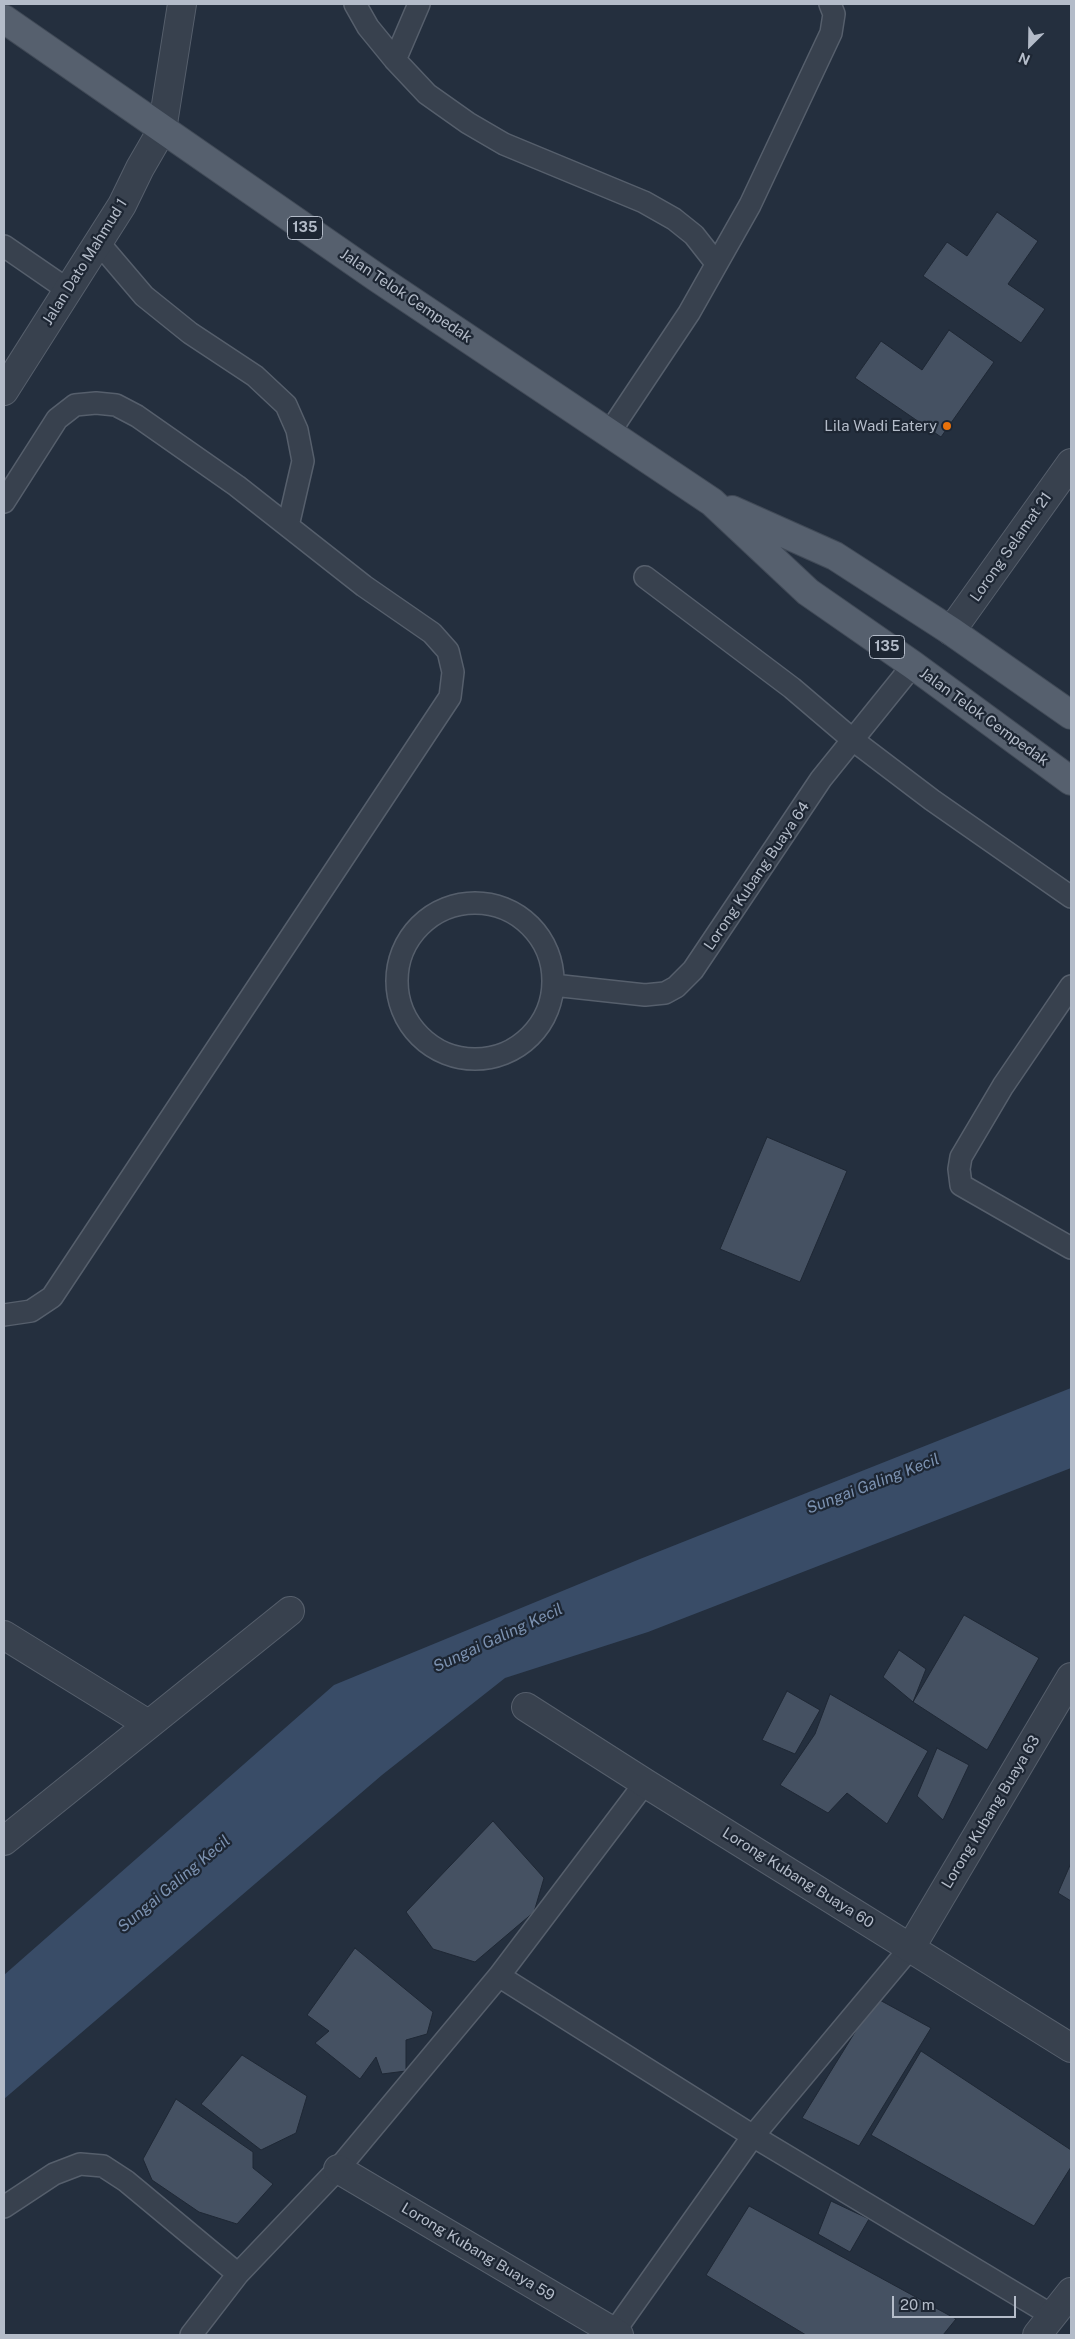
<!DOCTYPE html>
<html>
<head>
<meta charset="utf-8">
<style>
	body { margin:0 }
	#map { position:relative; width:1075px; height:2339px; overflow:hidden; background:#242f3e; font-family:"Public Sans",sans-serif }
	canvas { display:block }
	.frame { position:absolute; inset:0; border:5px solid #b4bcc9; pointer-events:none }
	.north { position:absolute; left:1005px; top:20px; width:50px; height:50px; -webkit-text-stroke:4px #1d2633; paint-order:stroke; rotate:203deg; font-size:14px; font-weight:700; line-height:20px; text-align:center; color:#b4bcc9 }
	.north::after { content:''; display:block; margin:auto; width:18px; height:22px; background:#b4bcc9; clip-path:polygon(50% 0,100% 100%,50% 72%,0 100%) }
	.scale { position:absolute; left:892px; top:2296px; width:124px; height:22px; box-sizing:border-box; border:2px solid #b4bcc9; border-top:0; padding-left:6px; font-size:15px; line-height:18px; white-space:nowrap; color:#b4bcc9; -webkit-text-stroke:4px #1d2633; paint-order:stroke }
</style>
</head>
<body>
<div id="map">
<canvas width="1075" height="2339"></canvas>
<div class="frame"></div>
<div class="north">N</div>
<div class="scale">20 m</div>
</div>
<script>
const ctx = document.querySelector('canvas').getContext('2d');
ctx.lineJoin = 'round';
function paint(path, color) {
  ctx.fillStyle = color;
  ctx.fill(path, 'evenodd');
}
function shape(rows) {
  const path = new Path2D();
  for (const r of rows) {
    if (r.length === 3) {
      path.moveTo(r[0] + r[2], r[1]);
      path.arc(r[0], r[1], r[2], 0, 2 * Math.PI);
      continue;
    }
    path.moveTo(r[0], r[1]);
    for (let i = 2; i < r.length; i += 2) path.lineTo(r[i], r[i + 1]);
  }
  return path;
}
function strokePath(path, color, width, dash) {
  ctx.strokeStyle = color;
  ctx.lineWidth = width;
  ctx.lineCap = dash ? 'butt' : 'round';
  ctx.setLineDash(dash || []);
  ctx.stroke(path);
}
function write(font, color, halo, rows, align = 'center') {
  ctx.font = font + ' "Public Sans",sans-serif';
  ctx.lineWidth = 4.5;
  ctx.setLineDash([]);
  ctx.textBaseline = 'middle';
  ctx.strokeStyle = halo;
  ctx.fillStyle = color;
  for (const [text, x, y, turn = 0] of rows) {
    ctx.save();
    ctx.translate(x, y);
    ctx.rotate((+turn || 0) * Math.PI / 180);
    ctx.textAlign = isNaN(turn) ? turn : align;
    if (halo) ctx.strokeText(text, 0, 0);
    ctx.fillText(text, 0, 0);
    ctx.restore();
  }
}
paint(shape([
	[1071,1388,1071,1468,648,1632,505,1678,382,1775,4,2099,4,1975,334,1685,640,1559]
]), '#394c67');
const building = shape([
	[997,212,1038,241,1008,284,1045,309,1021,343,923,276,947,242,967,256,997,212],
	[949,330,994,362,941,437,855,378,881,341,922,370,949,330],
	[767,1137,847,1171,800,1282,720,1249,767,1137],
	[964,1615,1039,1658,987,1750,913,1702,964,1615],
	[899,1650,926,1669,913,1702,883,1677,899,1650],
	[787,1691,820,1710,795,1754,762,1740,787,1691],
	[830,1694,928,1751,887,1824,847,1793,828,1813,780,1785,815,1734,830,1694],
	[937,1748,969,1765,943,1820,917,1796,937,1748],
	[493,1821,544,1878,534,1912,475,1962,433,1949,406,1912,493,1821],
	[1071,1863,1071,1901,1058,1893,1071,1863],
	[355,1948,433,2012,427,2034,406,2040,406,2071,382,2074,376,2057,360,2079,315,2043,329,2031,307,2015,355,1948],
	[876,1998,931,2028,859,2146,802,2118,876,1998],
	[921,2051,1071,2150,1071,2167,1034,2226,871,2135,921,2051],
	[242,2055,307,2096,296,2133,261,2150,201,2104,242,2055],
	[176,2099,253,2152,253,2168,273,2184,237,2224,199,2212,152,2180,143,2159,176,2099],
	[831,2201,869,2219,850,2252,818,2234,831,2201],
	[749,2206,956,2319,943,2335,806,2335,706,2275,749,2206]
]);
paint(building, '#455162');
strokePath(building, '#1f2835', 1);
const service = shape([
	[355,4,368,27,395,60,427,94,468,123,504,144,644,202,674,219,694,235,716,263],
	[395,60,419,4],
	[98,242,144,296,190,333,255,376,286,405,297,430,303,461,288,526],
	[4,246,68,290],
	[609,433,689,313,750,205,831,33,834,14,830,4],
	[4,502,57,419,75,405,96,403,116,405,137,416,237,486,364,586,432,633,448,651,453,672,450,697,52,1297,31,1311,4,1315],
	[645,577,792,688,853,740,932,800,1071,897],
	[475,981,78],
	[553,985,645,995,665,993,676,987,693,970,821,779,913,665],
	[1071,986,1003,1086,961,1157,959,1169,961,1185,1071,1248],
	[499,1976,753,2136,1053,2316],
	[4,2207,54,2174,80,2164,103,2166,126,2181,238,2274],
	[614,2332,753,2136,911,1947],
	[191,2335,238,2274,338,2169,499,1976,645,1783]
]);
const minor = shape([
	[4,391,122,205,140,168,162,130],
	[951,631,1071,463],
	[4,1635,148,1724],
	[526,1707,645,1783,1071,2048],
	[4,1841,290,1611],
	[911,1947,1071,1677],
	[338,2169,619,2335],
	[1037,2335,1071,2292]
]);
const tertiary = shape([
	[162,130,182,4]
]);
const primary = shape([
	[4,19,376,277,712,502,808,592,913,665,1071,781],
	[732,510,835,556,951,631,1071,715]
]);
strokePath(service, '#565f6c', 24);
strokePath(minor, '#565f6c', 30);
strokePath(tertiary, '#565f6c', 30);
strokePath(primary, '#414a57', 30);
strokePath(service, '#38414e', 21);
strokePath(minor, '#38414e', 28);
strokePath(tertiary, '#38414e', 28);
strokePath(primary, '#56606e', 28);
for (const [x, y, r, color] of [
	[947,426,5,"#e8710a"]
]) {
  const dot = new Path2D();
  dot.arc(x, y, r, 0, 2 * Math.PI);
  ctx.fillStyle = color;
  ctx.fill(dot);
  strokePath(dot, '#1d2633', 2);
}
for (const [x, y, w] of [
	[305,228,35],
	[887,647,35]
]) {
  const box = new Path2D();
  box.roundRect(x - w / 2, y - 11.5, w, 23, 4);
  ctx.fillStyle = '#1d2633';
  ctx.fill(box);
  strokePath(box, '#b4bcc9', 1);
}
write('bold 14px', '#b4bcc9', null, [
	["135",305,228],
	["135",887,647]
]);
write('15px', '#b4bcc9', '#1d2633', [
	["Jalan Dato Mahmud 1",85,262,-58],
	["Jalan Telok Cempedak",406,296,34],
	["Lorong Selamat 21",1011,547,-55],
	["Jalan Telok Cempedak",984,717,36],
	["Lorong Kubang Buaya 64",757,876,-56],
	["Lorong Kubang Buaya 63",991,1812,-59],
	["Lorong Kubang Buaya 60",798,1878,32],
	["Lorong Kubang Buaya 59",478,2252,31]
]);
write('15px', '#b4bcc9', '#1d2633', [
	["Lila Wadi Eatery",937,426]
], 'right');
write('italic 16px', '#7c92b1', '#1d2633', [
	["Sungai Galing Kecil",873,1484,-21],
	["Sungai Galing Kecil",498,1638,-25],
	["Sungai Galing Kecil",174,1884,-40]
]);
</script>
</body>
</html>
